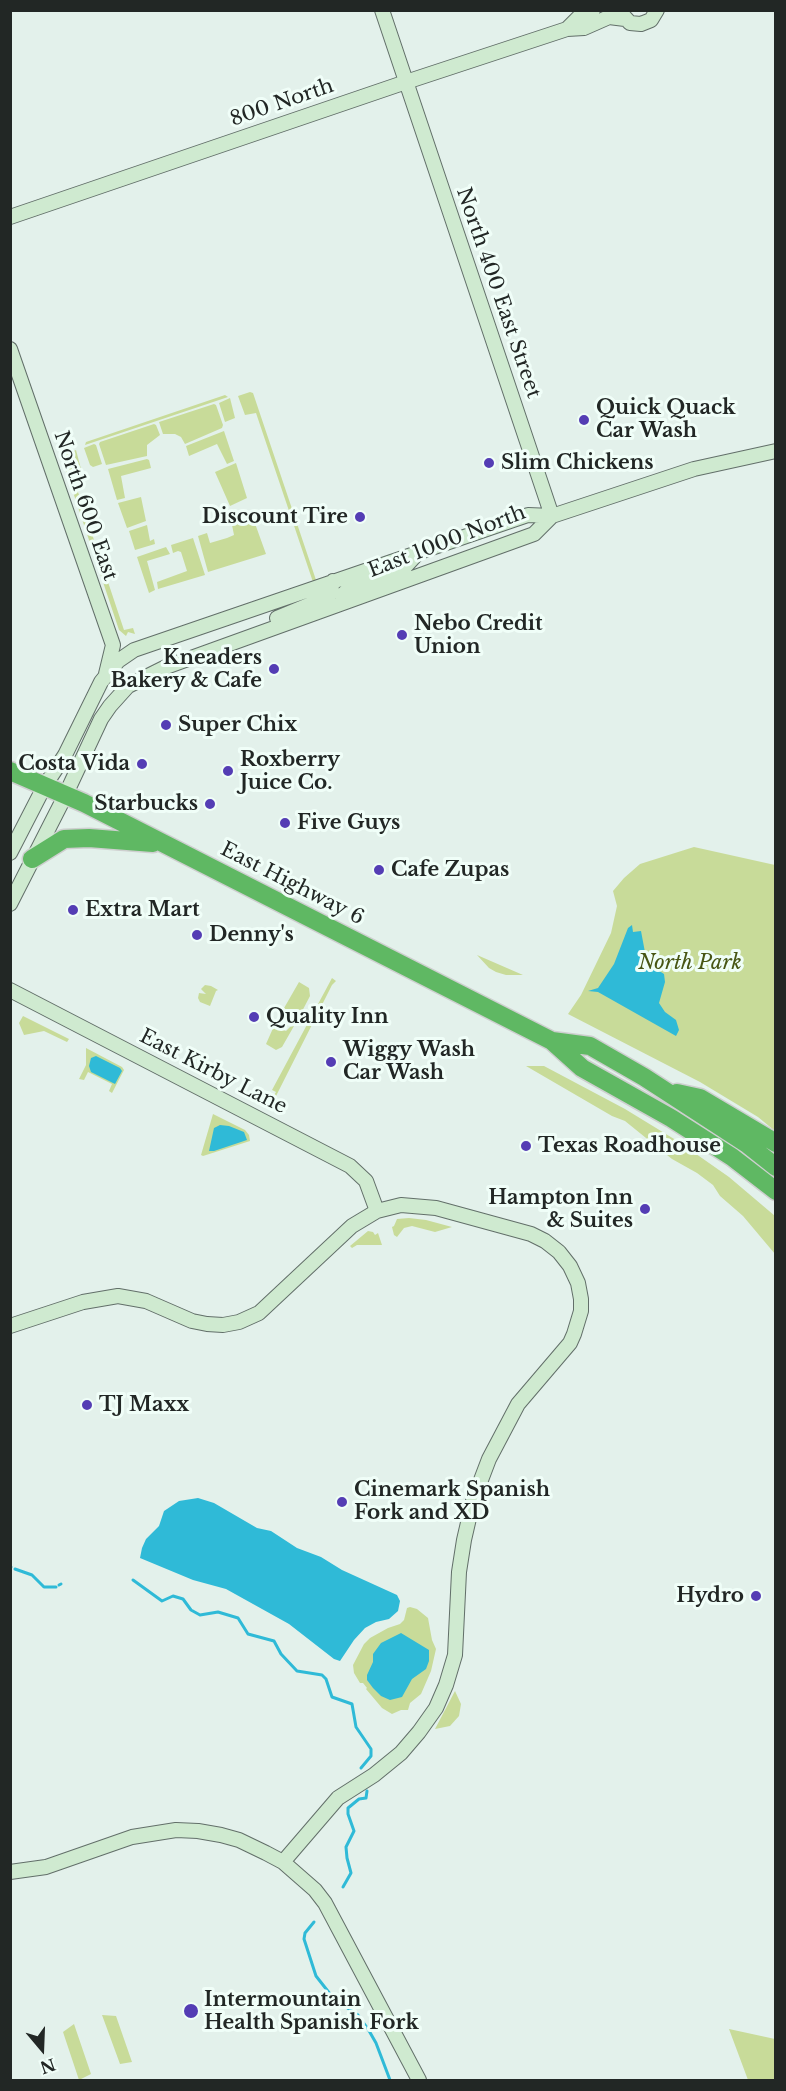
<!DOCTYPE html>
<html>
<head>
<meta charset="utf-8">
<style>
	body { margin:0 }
	#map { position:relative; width:786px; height:2091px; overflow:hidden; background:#e3f1eb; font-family:"Libre Baskerville",serif }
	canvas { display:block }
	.frame { position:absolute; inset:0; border:12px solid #222725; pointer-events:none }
	.north { position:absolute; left:12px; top:2019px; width:60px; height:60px; -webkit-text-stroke:4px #f0fef8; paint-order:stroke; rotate:161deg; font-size:16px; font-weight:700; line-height:24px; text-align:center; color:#222725 }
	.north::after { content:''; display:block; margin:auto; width:21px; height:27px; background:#222725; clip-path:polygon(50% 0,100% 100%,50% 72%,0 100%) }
</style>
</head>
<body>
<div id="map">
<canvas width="786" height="2091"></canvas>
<div class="frame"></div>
<div class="north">N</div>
</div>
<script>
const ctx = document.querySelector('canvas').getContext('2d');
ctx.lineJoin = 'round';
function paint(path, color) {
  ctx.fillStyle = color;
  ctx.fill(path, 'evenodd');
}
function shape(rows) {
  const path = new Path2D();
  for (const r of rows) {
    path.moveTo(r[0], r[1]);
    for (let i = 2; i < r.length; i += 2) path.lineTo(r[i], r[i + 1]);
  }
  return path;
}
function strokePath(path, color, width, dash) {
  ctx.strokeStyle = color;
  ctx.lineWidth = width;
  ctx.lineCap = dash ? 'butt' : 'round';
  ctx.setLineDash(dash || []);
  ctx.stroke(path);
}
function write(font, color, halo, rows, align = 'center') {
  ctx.font = font + ' "Libre Baskerville",serif';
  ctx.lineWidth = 6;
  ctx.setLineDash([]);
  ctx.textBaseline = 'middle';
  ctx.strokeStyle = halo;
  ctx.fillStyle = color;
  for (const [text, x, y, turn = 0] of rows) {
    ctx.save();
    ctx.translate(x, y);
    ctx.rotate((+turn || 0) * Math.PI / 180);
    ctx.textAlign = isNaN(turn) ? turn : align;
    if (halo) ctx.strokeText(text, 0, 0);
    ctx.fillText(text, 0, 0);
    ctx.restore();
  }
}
paint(shape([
	[250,392,253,393,316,580,313,582,256,413,245,415,238,396],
	[225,395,228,397,85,445,86,442],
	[230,398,235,418,225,422,219,403],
	[214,404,216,405,223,425,222,428,185,444,181,437,175,434,163,434,159,422],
	[154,424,156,425,160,435,147,445,147,456,106,465,99,444,100,442],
	[224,431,234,461,227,464,217,444,189,456,186,446],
	[94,444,96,445,102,464,93,467,90,465,84,448],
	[76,450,81,469,72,474,124,630,133,628,135,634,128,632,126,636,119,630,61,456],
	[147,459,149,460,151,468,121,476,125,498,117,500,108,469],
	[236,463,247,498,230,506,215,472],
	[141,497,146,521,127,528,118,503],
	[253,518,266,554,208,572,198,536,207,533,210,543,227,538,234,535,232,525],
	[147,525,150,541,154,539,155,544,135,550,129,531],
	[193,538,205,575,158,589,157,582,187,571,181,552,178,551,173,553,171,545],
	[166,547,170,554,147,561,155,590,149,593,137,557],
	[694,847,775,865,775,1131,758,1117,700,1082,568,1014,581,995,611,933,617,906,613,891,624,878,640,864],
	[477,955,523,975,506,975,496,972,489,968],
	[332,978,336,981,332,985,274,1100,270,1099,269,1101,257,1093,261,1092,273,1097,276,1092,272,1090],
	[299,982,309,988,310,996,297,1021,294,1015,288,1018,286,1022,288,1026,285,1028,276,1022],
	[205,985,211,986,218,990,216,991,210,1006,200,1002,198,998,199,993,206,994,201,989],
	[23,1016,69,1039,67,1042,44,1031,24,1035,19,1023],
	[274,1026,286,1031,290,1027,294,1026,282,1047,276,1050,266,1044],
	[86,1048,122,1067,124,1070,112,1093,109,1091,112,1084,88,1072,84,1080,79,1079,86,1065],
	[526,1066,544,1066,625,1109,679,1142,729,1177,775,1216,775,1254,743,1216,720,1196,713,1185,697,1173,672,1159,625,1121,612,1116],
	[213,1114,245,1130,249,1135,250,1141,203,1156,201,1155],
	[409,1218,426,1220,452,1227,435,1232,412,1226,404,1228,397,1237,394,1235,392,1227,394,1226,397,1219],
	[368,1231,373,1232,375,1235,378,1233,382,1245,357,1245,352,1248,350,1246],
	[410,1607,417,1609,428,1618,432,1640,436,1649,431,1671,421,1694,410,1703,408,1710,401,1710,392,1714,382,1708,366,1689,367,1688,363,1683,360,1683,354,1673,353,1665,364,1644,370,1638,388,1628,400,1624,404,1620,407,1608],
	[455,1691,461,1704,459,1716,450,1726,435,1729],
	[102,2015,116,2016,132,2062,120,2064],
	[74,2024,91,2074,79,2080,63,2032],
	[729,2029,775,2039,775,2080,748,2080]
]), '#c8db99');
paint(shape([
	[632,925,633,932,641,931,647,963,664,974,665,982,659,1003,665,1012,676,1020,679,1030,676,1036,598,992,588,991,598,988,614,964,628,928],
	[96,1056,120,1068,122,1071,115,1084,91,1072,89,1066,91,1058],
	[220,1125,229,1126,244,1132,247,1140,214,1151,209,1151,214,1128],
	[198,1498,214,1503,257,1528,271,1531,297,1548,321,1557,342,1570,397,1595,400,1601,398,1611,389,1619,376,1622,365,1628,354,1640,340,1661,334,1659,289,1624,226,1589,193,1580,140,1558,142,1548,146,1539,159,1526,164,1511,179,1501],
	[401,1633,429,1650,429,1661,426,1669,412,1679,402,1697,390,1700,381,1696,373,1688,367,1680,367,1675,373,1662,373,1654,381,1643]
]), '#2fbad7');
strokePath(shape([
	[10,1567,11,1567],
	[15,1569,32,1575,44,1587,56,1587],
	[133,1580,162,1601,173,1596,183,1599,191,1610,200,1615,218,1612,238,1618,248,1634,274,1641,281,1654,297,1671,322,1675,326,1679,332,1697,352,1704,356,1727,371,1749,371,1756,361,1768],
	[59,1585,61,1584],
	[343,1887,351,1873,347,1858,346,1847,354,1831,348,1814,348,1808,359,1799,366,1798,367,1791],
	[314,1922,305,1933,304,1939,316,1976,334,1999,358,2015,368,2029,376,2043,390,2080]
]), '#2fbad7', 3);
const secondary = shape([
	[382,10,552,516],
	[620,12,630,23,641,24,651,20,657,10],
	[567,29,579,17,593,10],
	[10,217,406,82,567,29,584,28,609,17,625,19],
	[10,349,113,645,106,674],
	[342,602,343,594,350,588,404,568,416,555],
	[277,618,328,597,331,591,333,581],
	[10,853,44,787,65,755,101,682,118,661,134,650,528,515,552,516,694,469,776,451],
	[10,904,65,796,101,719,110,706,128,686,166,667,534,534,552,516],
	[10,990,350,1166,366,1181,377,1211],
	[10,1326,83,1302,118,1296,146,1301,192,1321,207,1324,223,1325,239,1322,259,1313,352,1226,377,1211,401,1205,436,1208,531,1234,545,1241,559,1252,570,1266,578,1283,581,1299,581,1311,574,1334,570,1343,518,1404,489,1459,473,1501,464,1540,459,1572,455,1655,446,1685,436,1708,419,1732,401,1753,374,1775,338,1798,283,1862],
	[10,1872,46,1867,132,1837,176,1830,198,1831,221,1835,239,1840,266,1853,283,1862,315,1890,325,1903,419,2080]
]);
const highway = shape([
	[10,771,84,803,552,1041,582,1068,671,1118,732,1157,776,1191],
	[32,859,64,839,89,838,153,843],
	[552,1041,590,1046,644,1077,747,1144,776,1167],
	[677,1093,700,1098,776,1143]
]);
strokePath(secondary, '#626f69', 16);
strokePath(highway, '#cecfcf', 21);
strokePath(secondary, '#cfead0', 14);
strokePath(highway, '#5fb863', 18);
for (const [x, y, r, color] of [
	[584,420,6,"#543db4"],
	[489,463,6,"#543db4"],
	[360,517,6,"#543db4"],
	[402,635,6,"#543db4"],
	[274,669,6,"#543db4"],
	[166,725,6,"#543db4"],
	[142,764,6,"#543db4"],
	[228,771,6,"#543db4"],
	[210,804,6,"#543db4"],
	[285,823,6,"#543db4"],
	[379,870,6,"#543db4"],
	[73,910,6,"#543db4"],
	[197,935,6,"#543db4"],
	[254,1017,6,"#543db4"],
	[331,1062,6,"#543db4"],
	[526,1146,6,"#543db4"],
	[645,1209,6,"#543db4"],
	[87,1405,6,"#543db4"],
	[342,1502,6,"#543db4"],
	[756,1596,6,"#543db4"],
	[191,2011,8,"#543db4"]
]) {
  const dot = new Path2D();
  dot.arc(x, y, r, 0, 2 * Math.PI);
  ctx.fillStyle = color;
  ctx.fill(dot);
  strokePath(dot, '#f0fef8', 2);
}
write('20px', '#222725', '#f0fef8', [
	["800 North",282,103,-19],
	["North 400 East Street",498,293,71],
	["North 600 East",85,506,71],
	["East 1000 North",447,542,-21],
	["East Highway 6",292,884,27],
	["East Kirby Lane",213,1072,27]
]);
write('bold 20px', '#222725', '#f0fef8', [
	["Quick Quack",596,408],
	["Car Wash",596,431],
	["Slim Chickens",501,463],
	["Discount Tire",348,517,"right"],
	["Nebo Credit",414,624],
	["Union",414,647],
	["Kneaders",262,658,"right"],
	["Bakery & Cafe",262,681,"right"],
	["Super Chix",178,725],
	["Roxberry",240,760],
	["Juice Co.",240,783],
	["Costa Vida",130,764,"right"],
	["Starbucks",198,804,"right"],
	["Five Guys",297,823],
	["Cafe Zupas",391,870],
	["Extra Mart",85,910],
	["Denny's",209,935],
	["Quality Inn",266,1017],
	["Wiggy Wash",343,1050],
	["Car Wash",343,1073],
	["Texas Roadhouse",538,1146],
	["Hampton Inn",633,1198,"right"],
	["& Suites",633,1221,"right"],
	["TJ Maxx",99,1405],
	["Cinemark Spanish",354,1490],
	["Fork and XD",354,1513],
	["Hydro",744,1596,"right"],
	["Intermountain",204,2000],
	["Health Spanish Fork",204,2023]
], 'left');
write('italic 20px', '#475513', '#f0fef8', [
	["North Park",690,963]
]);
</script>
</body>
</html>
